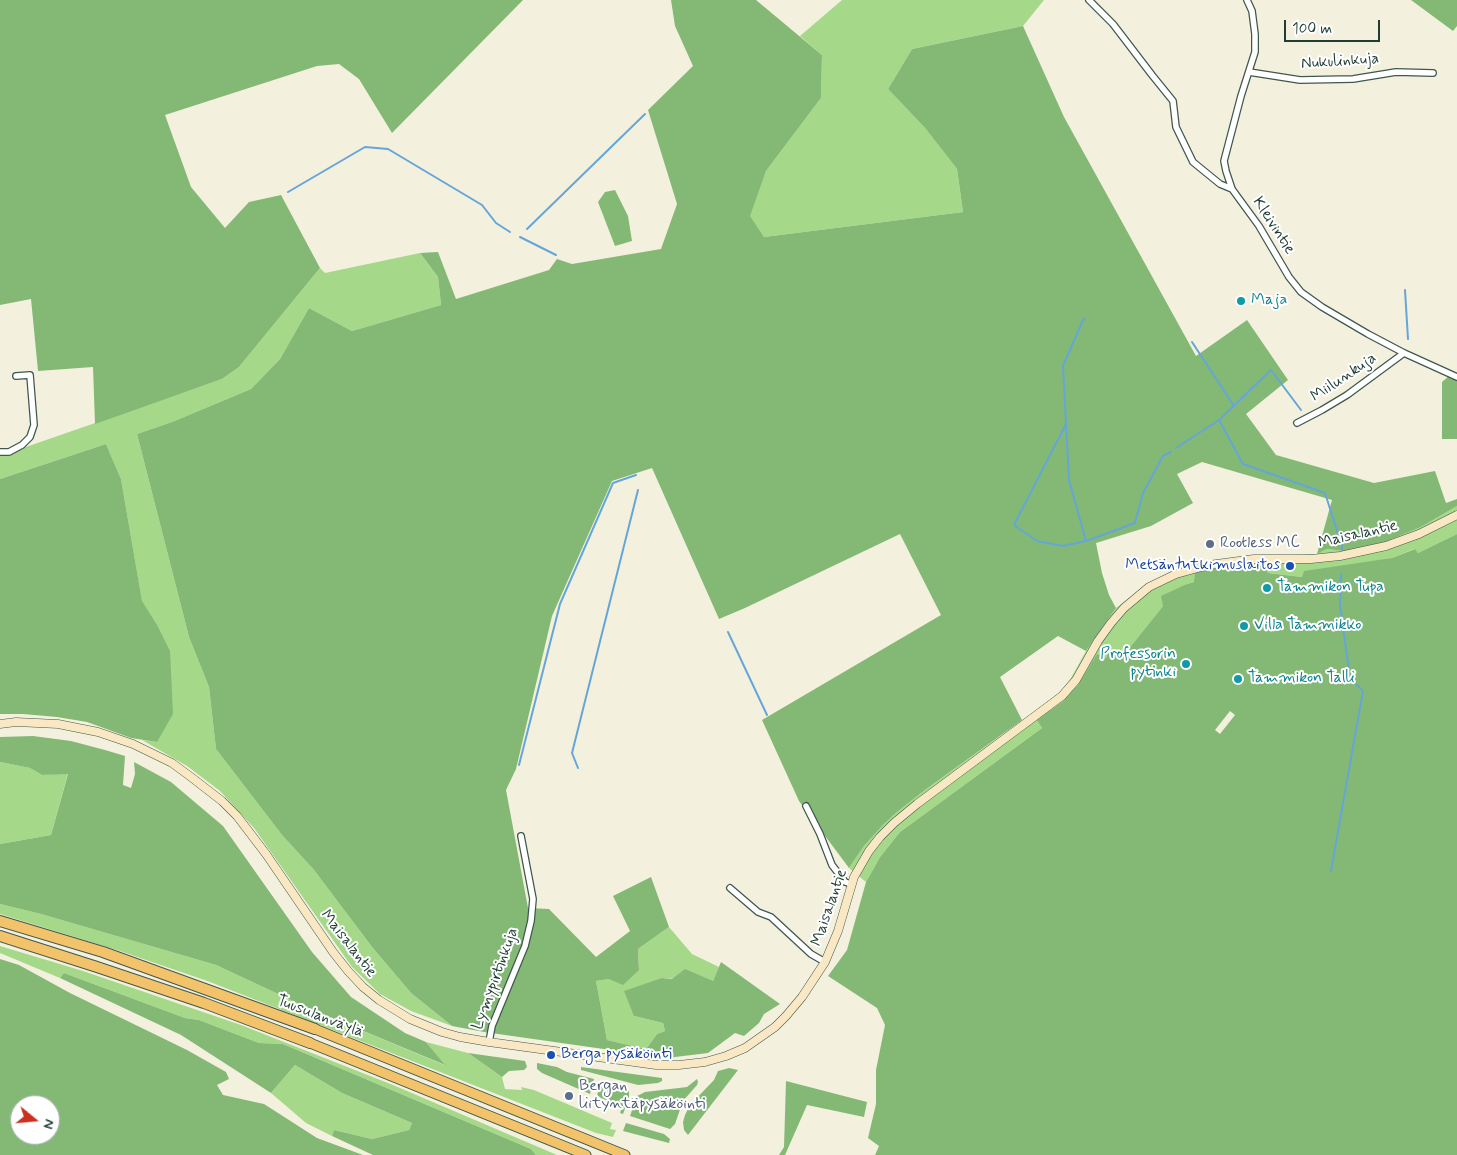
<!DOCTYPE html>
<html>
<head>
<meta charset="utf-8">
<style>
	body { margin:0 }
	#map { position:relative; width:1457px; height:1155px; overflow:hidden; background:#f4f0de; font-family:Mynerve,sans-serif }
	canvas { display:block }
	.north { position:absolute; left:10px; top:1095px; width:50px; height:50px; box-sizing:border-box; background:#fff; border:1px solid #a5b1ae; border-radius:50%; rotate:107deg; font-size:14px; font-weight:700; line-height:20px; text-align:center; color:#1f3d34 }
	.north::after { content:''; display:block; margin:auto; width:18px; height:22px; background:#c8321e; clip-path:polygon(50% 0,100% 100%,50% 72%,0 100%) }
	.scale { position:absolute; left:1284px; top:20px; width:96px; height:22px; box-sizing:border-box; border:2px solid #1f3d34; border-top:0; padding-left:6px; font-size:15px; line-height:18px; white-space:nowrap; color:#1f3d34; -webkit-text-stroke:4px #fff; paint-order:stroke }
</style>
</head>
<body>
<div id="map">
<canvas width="1457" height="1155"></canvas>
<div class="north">N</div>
<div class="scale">100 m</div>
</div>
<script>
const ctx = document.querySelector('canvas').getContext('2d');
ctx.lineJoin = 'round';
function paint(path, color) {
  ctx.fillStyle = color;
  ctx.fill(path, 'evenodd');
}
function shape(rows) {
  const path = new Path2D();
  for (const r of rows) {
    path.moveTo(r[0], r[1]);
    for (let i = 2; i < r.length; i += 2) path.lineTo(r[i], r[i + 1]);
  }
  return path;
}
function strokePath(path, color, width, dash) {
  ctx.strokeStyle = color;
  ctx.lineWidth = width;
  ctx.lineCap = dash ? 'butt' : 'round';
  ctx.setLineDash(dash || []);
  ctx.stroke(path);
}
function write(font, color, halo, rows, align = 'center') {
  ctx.font = font + ' Mynerve,sans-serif';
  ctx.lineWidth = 4;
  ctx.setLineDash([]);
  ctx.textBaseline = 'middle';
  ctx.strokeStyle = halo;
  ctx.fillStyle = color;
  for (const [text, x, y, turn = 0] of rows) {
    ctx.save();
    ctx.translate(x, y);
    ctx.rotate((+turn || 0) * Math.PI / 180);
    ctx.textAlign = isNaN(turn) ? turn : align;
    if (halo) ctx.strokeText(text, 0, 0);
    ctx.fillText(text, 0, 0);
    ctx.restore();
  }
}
paint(shape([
	[842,0,1044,0,1023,26,912,49,888,89,925,128,957,169,963,212,764,237,749,216,766,171,821,98,822,55,800,36],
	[420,253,438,277,441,305,352,331,309,308,280,359,251,389,172,422,137,434,189,637,209,687,216,749,282,835,314,870,372,947,411,993,452,1026,411,1011,380,994,352,967,254,828,220,791,187,766,142,740,157,742,156,623,142,602,121,479,106,444,0,479,0,456,222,379,239,367,320,268,325,273],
	[1457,506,1457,534,1418,553,1414,549,1392,558,1302,577,1268,573,1264,565,1239,565,1220,567,1194,582,1187,584,1163,606,1123,656,1109,652,1106,658,1097,655,1078,685,1062,702,1038,720,1042,728,900,832,880,857,866,882,849,868,864,846,883,825,897,812,925,790,1044,705,1062,690,1071,678,1086,651,1116,608,1143,587,1174,572,1250,557,1317,554,1327,549,1344,551,1380,544,1421,527],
	[0,762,30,768,42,775,68,773,51,835,0,844],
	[0,904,41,914,216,965,308,1008,444,1065,426,1042,468,1053,502,1077,505,1089,522,1090,521,1087,534,1090,612,1123,610,1129,616,1130,613,1137,596,1133,210,982,120,951,0,914],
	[669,927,692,954,719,967,713,981,662,978,634,1016,663,1023,665,1031,657,1034,646,1049,607,1040,596,981,609,979,639,970,638,949],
	[0,946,83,971,241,1025,393,1085,557,1155,536,1155,531,1149,283,1044,259,1043,199,1020,185,1018,64,973,60,978,0,953],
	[295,1065,342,1093,412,1123,409,1130,372,1139,334,1130,332,1136,306,1123,271,1093]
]), '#a5d989');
paint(shape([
	[0,0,523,0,392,133,359,79,339,64,317,66,165,115,191,187,225,228,249,202,281,195,320,268,239,367,222,379,95,424,93,367,38,371,31,299,0,305],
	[671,0,756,0,822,55,821,98,766,171,750,216,764,237,963,212,957,169,925,128,888,89,912,49,1023,26,1064,117,1196,356,1247,320,1288,380,1246,414,1276,455,1374,483,1435,471,1446,503,1457,499,1457,506,1421,527,1380,544,1344,551,1327,549,1317,554,1332,500,1202,462,1177,474,1193,503,1151,526,1096,543,1102,573,1109,595,1116,608,1086,651,1058,636,1000,677,1022,720,925,790,897,812,883,825,864,846,849,868,799,801,762,720,941,615,900,534,745,608,719,619,652,468,612,481,552,616,516,769,506,790,528,908,549,909,596,957,630,931,613,896,651,877,669,927,638,949,639,970,623,985,609,979,596,981,607,1040,646,1049,657,1034,665,1031,663,1023,634,1016,624,991,662,978,672,979,685,969,713,981,721,962,780,1004,764,1014,759,1023,744,1036,735,1033,708,1053,667,1058,484,1032,452,1026,411,993,372,947,314,870,282,835,216,749,209,687,189,637,137,434,172,422,251,389,280,359,309,308,352,331,441,305,438,277,420,253,438,252,456,299,549,270,557,259,572,264,661,249,677,204,648,110,693,66,675,26],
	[1411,0,1457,0,1457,26,1453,31],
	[615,190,628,216,632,241,615,246,598,202,605,192],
	[1450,375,1457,377,1457,439,1442,439,1442,382],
	[106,444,121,479,142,601,156,623,170,651,173,714,157,742,131,738,87,722,57,717,23,714,0,714,0,479],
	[1457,534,1457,1155,875,1155,879,1146,868,1138,876,1104,876,1070,885,1025,877,1008,828,976,847,950,866,882,880,857,900,832,1042,728,1037,720,1062,702,1078,685,1097,654,1106,658,1109,651,1123,656,1163,606,1161,596,1187,584,1194,582,1195,573,1220,567,1239,565,1264,565,1268,573,1302,577,1304,571,1392,558,1415,549,1418,553],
	[1230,711,1235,715,1220,734,1215,730],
	[33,736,71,741,105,750,125,756,123,785,131,788,135,774,134,762,171,782,223,826,312,952,351,997,405,1033,426,1042,445,1065,308,1008,216,965,41,914,0,904,0,844,51,835,68,774,42,775,30,768,0,762,0,737],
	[0,959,19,965,70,993,187,1050,226,1072,229,1079,217,1085,223,1095,264,1104,317,1138,363,1155,0,1155],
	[20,1105,50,1105,50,1135,20,1135],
	[64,973,185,1018,199,1020,259,1043,283,1044,531,1149,536,1155,373,1155,332,1136,334,1130,372,1139,409,1130,412,1123,342,1093,295,1065,271,1093,181,1035,60,978],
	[468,1053,525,1061,527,1067,524,1070,509,1071,502,1077],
	[537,1063,557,1067,567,1072,594,1079,590,1094,542,1073,537,1069],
	[581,1067,662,1078,662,1081,658,1083,638,1085,581,1070],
	[729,1068,738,1070,688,1135,684,1130,683,1122,685,1115,690,1105,714,1080,718,1071],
	[697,1079,698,1082,697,1085,683,1101,675,1124,670,1129,630,1116,637,1096,645,1092,687,1087],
	[786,1081,867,1102,864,1117,807,1105,785,1155,779,1155,784,1147],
	[602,1082,629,1091,629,1098,623,1114,620,1113,622,1107,601,1098,597,1095],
	[626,1123,664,1134,670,1139,669,1143,623,1131]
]), '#84b975');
strokePath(shape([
	[288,192,365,147,388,149,482,205,496,223,510,232],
	[527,229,645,114],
	[520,237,556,255],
	[1405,290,1408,339],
	[1084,318,1063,366,1069,480,1086,541],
	[1192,342,1234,406],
	[1219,420,1243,464,1325,493,1342,546,1342,550],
	[1066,424,1014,525,1037,541,1063,546,1086,541,1135,523,1143,493,1163,456,1171,452],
	[1176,448,1219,420,1271,370,1301,410],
	[728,632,767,715],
	[519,765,560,604,613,483,636,475],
	[578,768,572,753,638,490],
	[1331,871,1363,691,1350,678,1340,605,1341,574]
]), '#65a6d9', 2);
const minor = shape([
	[1089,0,1113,24,1152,75,1173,101,1176,127,1193,162,1220,184,1232,189],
	[1247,0,1252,11,1255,34,1255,52,1241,96,1224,161,1226,171,1232,189,1259,226,1289,277,1301,292,1322,307,1368,334,1404,353,1457,377],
	[1249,72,1300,80,1353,79,1396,72,1433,73],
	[1297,423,1322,410,1347,395,1404,353],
	[0,452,9,452,22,445,30,437,34,425,30,375,16,376],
	[806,806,820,834,832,865,845,882,851,884],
	[730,888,758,912,771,917,811,954,825,962],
	[489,1042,492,1026,525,946,531,921,533,899,521,836]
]);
const secondary = shape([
	[0,724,16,722,58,724,98,732,133,744,172,763,191,777,222,801,237,816,266,854,333,952,348,971,363,987,379,1000,410,1019,442,1032,460,1037,489,1042,656,1065,679,1065,705,1062,726,1056,745,1048,775,1027,786,1016,802,997,825,962,838,931,854,877,869,851,880,837,894,823,917,804,1062,696,1076,680,1098,641,1111,623,1124,608,1149,587,1176,574,1209,565,1254,559,1311,559,1340,556,1386,546,1419,534,1457,515]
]);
const trunk = shape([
	[315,1029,625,1155],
	[310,1043,586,1155]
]);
const motorway = shape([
	[0,921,103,952,315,1029],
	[0,936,97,967,204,1003,310,1043]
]);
strokePath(minor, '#3f584e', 8);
strokePath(secondary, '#3f584e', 9);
strokePath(trunk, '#3f584e', 11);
strokePath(motorway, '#3f584e', 12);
strokePath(minor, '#fff', 5.5);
strokePath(secondary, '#fae7c3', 8);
strokePath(trunk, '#f2c36a', 9);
strokePath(motorway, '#f2c36a', 10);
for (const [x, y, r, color] of [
	[1241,301,5,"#0f9aa8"],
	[1210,544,5,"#5c6f8a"],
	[1290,566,5,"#1a4fb4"],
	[1267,588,5,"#0f9aa8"],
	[1244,626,5,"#0f9aa8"],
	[1186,664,5,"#0f9aa8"],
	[1238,679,5,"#0f9aa8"],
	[551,1055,5,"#1a4fb4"],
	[569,1096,5,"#5c6f8a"]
]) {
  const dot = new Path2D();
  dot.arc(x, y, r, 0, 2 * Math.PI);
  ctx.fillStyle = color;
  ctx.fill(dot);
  strokePath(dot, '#fff', 2);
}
write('16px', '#1f3d34', '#fff', [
	["Nukulinkuja",1340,62,-4],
	["Kleivintie",1273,226,57],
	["Miilunkuja",1344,378,-34],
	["Maisalantie",1358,535,-13],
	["Maisalantie",830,908,-71],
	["Maisalantie",348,944,52],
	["Lymypirtinkuja",496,979,-70],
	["Tuusulanväylä",320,1017,21]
]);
write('16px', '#0d838f', '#fff', [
	["Maja",1251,301],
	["Tammikon Tupa",1277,588],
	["Villa Tammikko",1254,626],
	["Professorin",1176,655,"right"],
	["pytinki",1176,673,"right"],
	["Tammikon Talli",1248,679]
], 'left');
write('16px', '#4e5e75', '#fff', [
	["Rootless MC",1220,544],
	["Bergan",579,1087],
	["liityntäpysäköinti",579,1105]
], 'left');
write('16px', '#164399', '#fff', [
	["Metsäntutkimuslaitos",1280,566],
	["Berga pysäköinti",561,1055,"left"]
], 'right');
</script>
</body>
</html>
